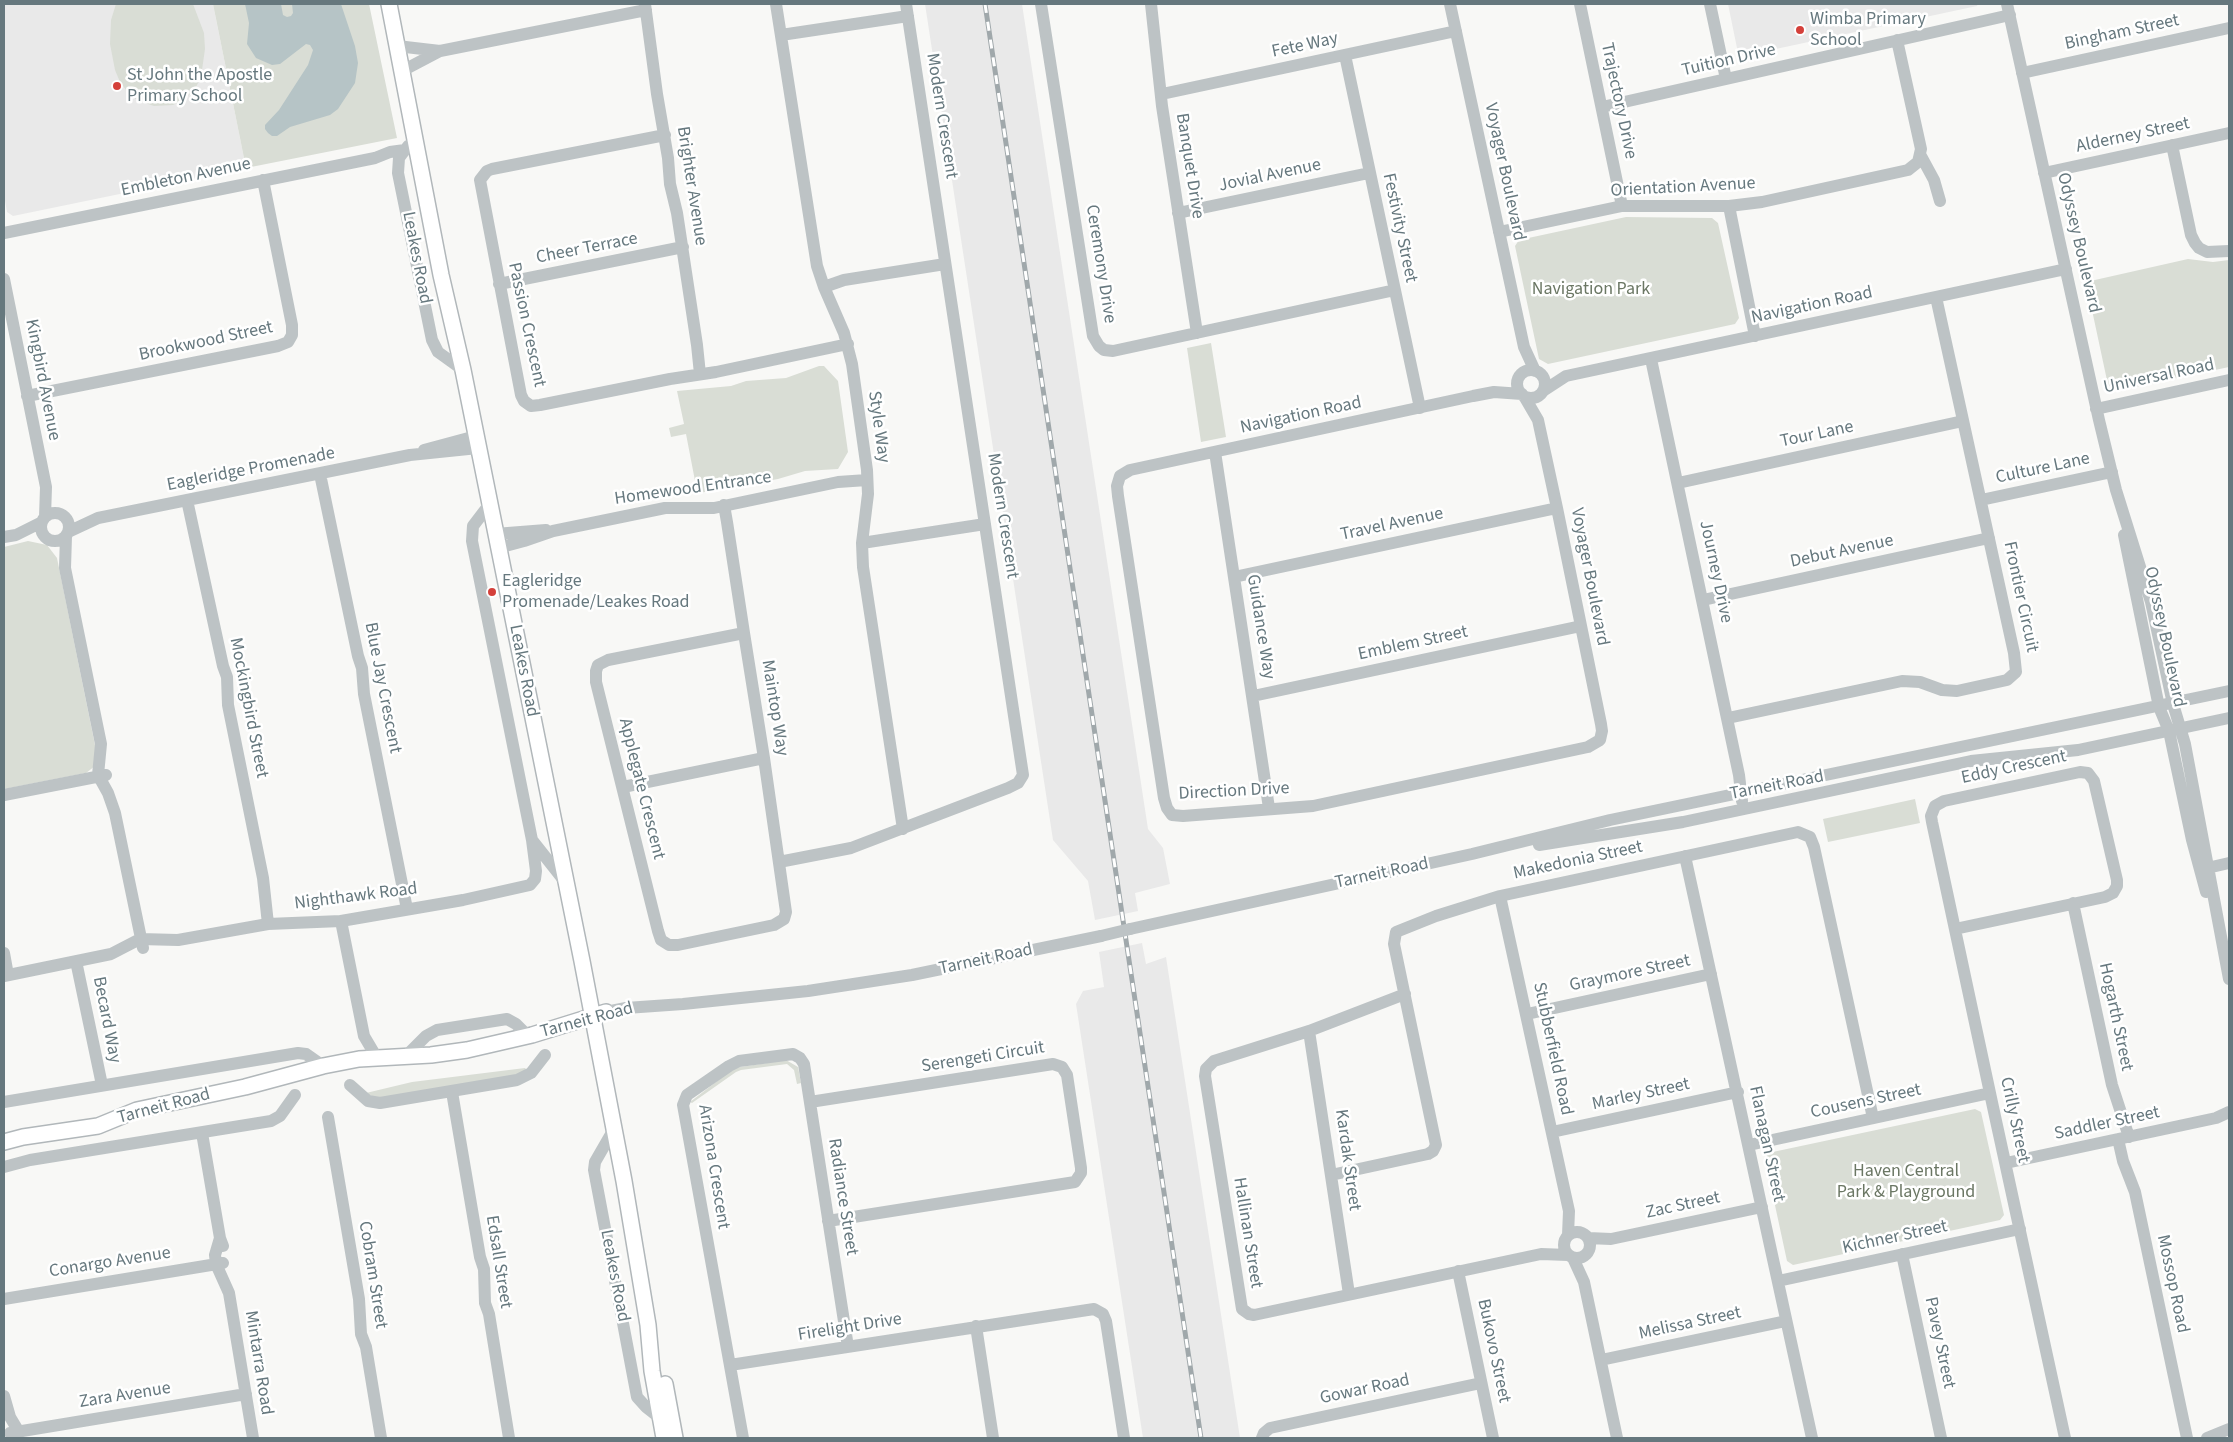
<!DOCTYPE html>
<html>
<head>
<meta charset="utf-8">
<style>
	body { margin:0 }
	#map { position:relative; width:2233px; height:1442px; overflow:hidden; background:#f8f8f6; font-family:"Source Sans 3",sans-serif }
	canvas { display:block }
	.frame { position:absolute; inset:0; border:5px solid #66787e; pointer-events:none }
</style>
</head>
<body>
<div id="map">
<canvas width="2233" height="1442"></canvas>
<div class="frame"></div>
</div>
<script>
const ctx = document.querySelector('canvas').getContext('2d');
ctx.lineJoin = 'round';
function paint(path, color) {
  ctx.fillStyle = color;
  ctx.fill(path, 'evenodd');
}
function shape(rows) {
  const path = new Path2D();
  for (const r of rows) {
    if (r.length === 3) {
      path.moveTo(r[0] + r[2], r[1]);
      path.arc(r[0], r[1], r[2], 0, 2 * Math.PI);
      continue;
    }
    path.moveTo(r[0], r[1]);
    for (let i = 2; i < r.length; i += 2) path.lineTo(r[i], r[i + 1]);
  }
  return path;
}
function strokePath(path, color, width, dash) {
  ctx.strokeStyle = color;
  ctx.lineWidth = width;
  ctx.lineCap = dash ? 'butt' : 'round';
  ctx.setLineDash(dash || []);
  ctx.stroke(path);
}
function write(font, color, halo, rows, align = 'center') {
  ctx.font = font + ' "Source Sans 3",sans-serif';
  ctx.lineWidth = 5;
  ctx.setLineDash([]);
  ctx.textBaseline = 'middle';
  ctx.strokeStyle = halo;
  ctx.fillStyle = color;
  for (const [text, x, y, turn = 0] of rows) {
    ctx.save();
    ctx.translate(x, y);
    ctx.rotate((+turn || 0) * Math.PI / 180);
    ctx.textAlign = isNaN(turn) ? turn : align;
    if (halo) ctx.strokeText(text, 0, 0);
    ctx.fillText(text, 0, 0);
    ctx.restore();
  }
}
paint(shape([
	[4,4,213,4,246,168,13,216,7,212,4,195],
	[925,4,1022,4,1148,829,1163,848,1170,884,1135,893,1138,911,1095,920,1088,881,1053,840],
	[1728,4,1978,4,1977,6,1743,56,1738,53],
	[1142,943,1146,964,1166,957,1240,1438,1143,1438,1076,1004,1083,991,1104,987,1099,952]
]), '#e9e9e9');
paint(shape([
	[116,4,193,4,204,33,205,49,201,77,195,89,185,99,173,105,154,106,139,101,130,95,120,82,115,70,110,44,111,20],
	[213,4,369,4,397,138,246,168],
	[1626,217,1712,218,1718,223,1739,318,1735,324,1548,364,1539,359,1515,246,1519,240],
	[2188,259,2213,262,2229,260,2229,367,2117,391,2108,385,2086,282],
	[1211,343,1226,437,1201,442,1187,348],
	[819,366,824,366,838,381,848,452,838,469,805,471,778,479,699,493,694,492,696,486,686,434,671,437,669,428,684,424,677,391,731,386,746,381,786,378],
	[28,541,47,545,57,558,97,755,95,766,86,773,4,789,4,547],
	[1915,799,1920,823,1828,842,1823,819],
	[786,1060,798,1067,801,1083,797,1084,794,1070,787,1064,741,1070,736,1072,692,1103,690,1102,734,1068],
	[525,1068,526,1069,522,1074,376,1099,366,1093,412,1082],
	[1975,1109,1981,1112,2004,1215,2000,1220,1793,1265,1787,1261,1765,1159,1768,1153]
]), '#d9ddd5');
paint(shape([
	[245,4,281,4,283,15,287,17,291,16,293,13,292,4,341,4,355,46,358,63,355,83,338,109,330,115,290,127,277,136,272,136,268,133,265,129,265,125,279,110,308,65,313,50,310,45,306,44,280,64,272,65,256,58,247,44,249,23]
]), '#b6c4c6');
const major = shape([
	[389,4,441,275,463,370,582,961,624,1181,648,1325,652,1371,664,1438],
	[4,1142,23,1137,98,1126,137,1110,245,1087,323,1066,359,1059,431,1055,467,1050,532,1035,606,1012],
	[665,1384,675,1438]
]);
strokePath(major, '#b1b7ba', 18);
strokePath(shape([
	[645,4,657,94,668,158,670,184,677,213,697,345,700,374],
	[776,4,817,266,824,287,844,333,852,364,867,470,868,494,862,543,863,567,903,829],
	[1041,4,1093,336,1099,346,1104,350,1113,351,1395,290],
	[1151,4,1162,106,1197,333],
	[1450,4,1524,347,1535,371],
	[1580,4,1622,206],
	[1710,4,1726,79],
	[2007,4,2099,420,2116,490,2151,602,2173,704,2185,744,2229,979],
	[781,35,908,16],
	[397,46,440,51],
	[1345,55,1420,408],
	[402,71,440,51,646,10],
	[2022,73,2229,28],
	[1162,94,1456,31],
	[1602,107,2010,15],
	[665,135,492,169,487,171,480,180,521,395,524,401,531,406,540,405,670,379,716,372,848,344],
	[2172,145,2191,235,2195,243,2199,248,2207,252,2229,251],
	[408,146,399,158,398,173,432,340,438,352,463,370],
	[1921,156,1934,180,1940,201],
	[2044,173,2229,133],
	[1729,206,1755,336],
	[1178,213,1369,173],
	[1499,232,1622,206,1729,206,1762,202,1908,170,1918,162,1921,149,1897,40],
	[4,233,375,158,390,152,405,150],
	[4,279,46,487,45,517],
	[499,284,683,247],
	[824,287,844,280,945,264],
	[1651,359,1739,775,1742,801],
	[1531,384,14],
	[1543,391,1566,376,2066,269],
	[1522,394,1494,392,1473,396,1130,470,1120,476,1117,486,1118,496,1164,798,1167,808,1172,815,1183,816,1313,806,1588,747,1600,740,1602,731,1601,724,1557,508,1538,420,1524,396],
	[27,396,278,346,288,342,292,335,292,325,263,180],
	[2096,409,2229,380],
	[424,450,476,436],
	[1215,452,1269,808],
	[320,474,358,656,362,668,364,694,407,909],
	[1678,483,1963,421],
	[187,500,223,666,227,677,228,705,263,878,268,924],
	[1981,500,2112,472],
	[724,505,727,522,744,633,764,758,786,912,784,919,774,925,678,945,669,945,661,940,658,931,596,682,596,671,598,665,608,660,744,633],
	[55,527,14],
	[68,532,98,518,410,455,478,448],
	[495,534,546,530],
	[2124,535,2159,707,2169,731,2192,840,2206,892],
	[66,536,65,568,101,744,98,775,108,793,115,813,143,948],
	[4,537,16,535,42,522],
	[862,543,985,524],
	[498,548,524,541,553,531,665,508,714,508,838,482,867,480],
	[1234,577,1557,508],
	[1703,600,1989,538],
	[1253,696,1581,626],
	[1728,718,1902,681,1920,682,1942,690,1957,691,2007,680,2016,672,2014,653,1936,297],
	[623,787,764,758],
	[4,795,106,775],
	[532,840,566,883],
	[1539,845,1683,822,1971,761,2078,750,2229,718],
	[1685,856,1812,1438],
	[779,862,851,848,1008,788,1018,783,1023,775,906,4],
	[2203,869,2229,863],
	[1500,896,1569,1211,1568,1235],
	[2073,903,2112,1085,2129,1137],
	[341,921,364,1036,377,1058],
	[1130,929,1472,854,1610,820,2229,691],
	[1955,929,2105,897,2113,893,2117,886,2117,880,2094,781,2088,773,2080,772,1944,801,1935,806,1931,816,1932,822,1993,1107,2065,1438],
	[4,953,8,975],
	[76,961,102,1085],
	[4,976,111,954,140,939,178,940,268,924,341,921,463,900,530,885,535,879,536,871,532,840,472,541,473,526,489,505],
	[1405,994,1309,1031,1214,1061,1206,1069,1205,1076,1242,1309,1249,1314,1254,1315,1541,1254,1568,1255],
	[606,1012,626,1008,683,1004,808,991,912,975,1101,936],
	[1527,1014,1711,974],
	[1309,1031,1349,1294],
	[405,1057,426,1036,437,1030,507,1019,516,1024,526,1034,532,1035],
	[350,1085,368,1101,380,1103,517,1080,531,1073,545,1055],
	[452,1092,480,1257,484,1269,485,1303,489,1314,509,1438],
	[4,1102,298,1053,306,1054,323,1066],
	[810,1102,1053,1064,1062,1067,1067,1075,1081,1168,1081,1173,1075,1182,828,1221],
	[328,1117,359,1299,361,1334,366,1347,381,1438],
	[614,1129,595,1162,594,1170,637,1397,646,1407,660,1418],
	[1552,1132,1738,1092],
	[202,1133,220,1238,223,1246],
	[2118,1139,2123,1161,2135,1192,2187,1438],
	[1749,1145,1990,1093],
	[2006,1163,2216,1118,2229,1112],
	[4,1167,30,1160,271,1121,280,1116,295,1095],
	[1331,1175,1428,1154,1433,1151,1436,1145,1394,944,1396,932,1436,916,1500,896,1798,832,1810,837,1814,847,1873,1118],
	[1577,1245,13],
	[220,1238,215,1255,216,1264,229,1293,253,1438],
	[1588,1238,1611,1239,1762,1207],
	[1902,1254,1941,1438],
	[1573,1258,1584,1282,1617,1438],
	[1458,1271,1493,1438],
	[1778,1281,2020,1229],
	[4,1299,223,1263],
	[976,1326,993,1438],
	[1601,1360,1786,1321],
	[730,1365,1094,1309,1103,1314,1106,1321,1124,1438],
	[4,1396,10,1417,19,1432,18,1438],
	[10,1433,246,1394],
	[743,1438,683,1105,687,1095,729,1066,739,1061,793,1054,800,1058,804,1064,848,1347],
	[1262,1438,1264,1433,1270,1428,1481,1383],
	[2207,1438,2229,1429]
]), '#bdc3c5', 12);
strokePath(major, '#fff', 15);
const rail = shape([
	[985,4,1201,1438]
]);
strokePath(rail, '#a0a8ab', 5);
strokePath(rail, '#fff', 3, [9]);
strokePath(shape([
	[1101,936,1130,929]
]), '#bdc3c5', 12);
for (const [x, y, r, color] of [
	[1800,30,5,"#d4403a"],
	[117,86,5,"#d4403a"],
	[492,592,5,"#d4403a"]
]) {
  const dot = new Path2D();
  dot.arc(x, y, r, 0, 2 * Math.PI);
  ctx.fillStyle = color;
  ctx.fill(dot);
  strokePath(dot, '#fff', 2);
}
write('18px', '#66787e', '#fff', [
	["Wimba Primary",1810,20],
	["School",1810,41],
	["St John the Apostle",127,76],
	["Primary School",127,97],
	["Eagleridge",502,582],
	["Promenade/Leakes Road",502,603]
], 'left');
write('18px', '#66787e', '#fff', [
	["Bingham Street",2122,33,-12],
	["Fete Way",1305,46,-12],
	["Tuition Drive",1729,61,-13],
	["Trajectory Drive",1618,101,78],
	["Modern Crescent",941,116,81],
	["Alderney Street",2133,136,-12],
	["Banquet Drive",1189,166,81],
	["Voyager Boulevard",1504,172,78],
	["Jovial Avenue",1270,176,-12],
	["Embleton Avenue",186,178,-12],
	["Brighter Avenue",691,186,81],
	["Orientation Avenue",1683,188,-3],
	["Festivity Street",1399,228,78],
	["Odyssey Boulevard",2078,243,77],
	["Cheer Terrace",587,249,-11],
	["Leakes Road",416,258,79],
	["Ceremony Drive",1100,264,81],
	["Navigation Road",1812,306,-12],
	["Passion Crescent",526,325,78],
	["Brookwood Street",206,342,-12],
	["Universal Road",2159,377,-12],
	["Kingbird Avenue",42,380,79],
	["Navigation Road",1301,416,-12],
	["Style Way",878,427,82],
	["Tour Lane",1817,435,-12],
	["Culture Lane",2043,469,-12],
	["Eagleridge Promenade",251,470,-11],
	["Homewood Entrance",693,489,-8],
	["Modern Crescent",1002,516,81],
	["Travel Avenue",1392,525,-12],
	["Debut Avenue",1842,552,-12],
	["Journey Drive",1715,572,78],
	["Voyager Boulevard",1589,577,79],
	["Frontier Circuit",2020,597,78],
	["Guidance Way",1260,627,81],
	["Odyssey Boulevard",2164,637,78],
	["Emblem Street",1413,644,-12],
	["Leakes Road",523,671,79],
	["Blue Jay Crescent",382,688,79],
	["Mockingbird Street",248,708,79],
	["Maintop Way",774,708,81],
	["Eddy Crescent",2014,768,-12],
	["Tarneit Road",1777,786,-11],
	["Applegate Crescent",641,789,76],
	["Direction Drive",1234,792,-3],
	["Makedonia Street",1578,861,-12],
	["Tarneit Road",1382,874,-12],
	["Nighthawk Road",356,897,-7],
	["Tarneit Road",986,960,-12],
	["Graymore Street",1630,974,-12],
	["Hogarth Street",2115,1017,78],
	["Becard Way",106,1020,79],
	["Tarneit Road",587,1021,-15],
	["Stubberfield Road",1552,1049,78],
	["Serengeti Circuit",983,1058,-9],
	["Marley Street",1641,1095,-12],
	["Cousens Street",1866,1102,-12],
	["Tarneit Road",164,1107,-15],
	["Crilly Street",2014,1120,78],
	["Saddler Street",2107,1124,-12],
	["Flanagan Street",1766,1144,78],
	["Kardak Street",1347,1160,82],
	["Arizona Crescent",713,1167,81],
	["Radiance Street",842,1197,81],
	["Zac Street",1683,1206,-12],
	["Hallinan Street",1247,1233,81],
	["Kichner Street",1895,1238,-12],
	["Edsall Street",498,1262,81],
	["Conargo Avenue",110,1263,-9],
	["Cobram Street",372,1275,81],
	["Leakes Road",614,1276,79],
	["Mossop Road",2172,1284,78],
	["Melissa Street",1690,1324,-12],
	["Firelight Drive",850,1328,-9],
	["Pavey Street",1939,1343,78],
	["Bukovo Street",1493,1351,78],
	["Mintarra Road",258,1363,81],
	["Gowar Road",1365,1390,-12],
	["Zara Avenue",125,1396,-9]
]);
write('18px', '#6b7764', '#fff', [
	["Navigation Park",1591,290],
	["Haven Central",1906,1172],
	["Park & Playground",1906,1193]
]);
</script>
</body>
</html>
